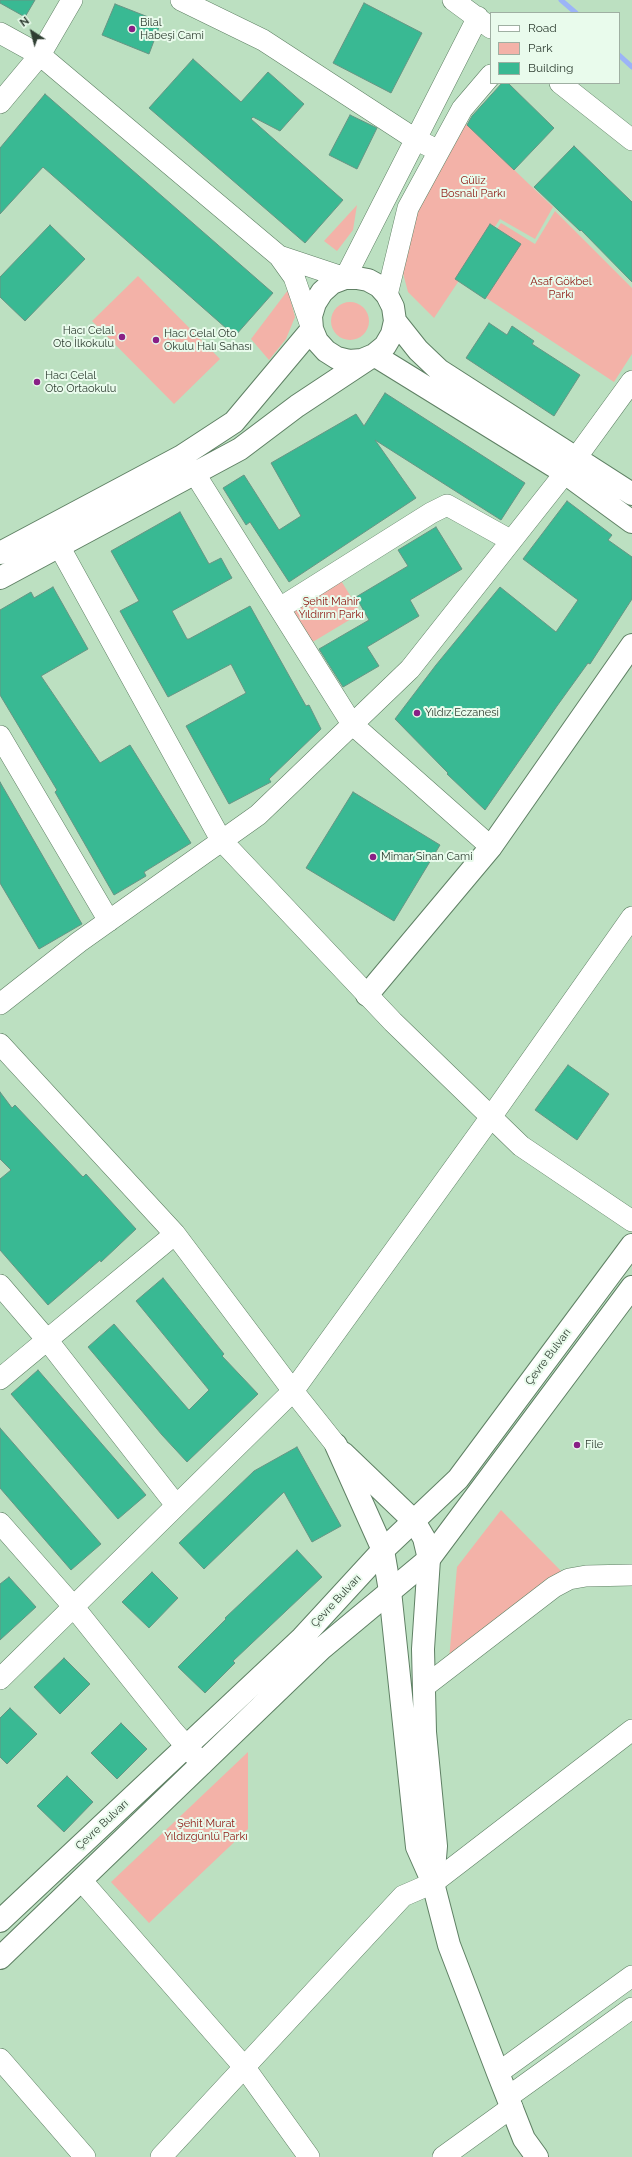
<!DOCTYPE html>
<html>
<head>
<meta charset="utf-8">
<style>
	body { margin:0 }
	#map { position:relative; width:632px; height:2157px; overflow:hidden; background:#bce0c1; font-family:Raleway,sans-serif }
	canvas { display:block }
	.legend { position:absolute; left:490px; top:12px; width:130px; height:72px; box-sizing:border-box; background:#e9fbec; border:1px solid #9fafa2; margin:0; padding:5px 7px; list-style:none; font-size:12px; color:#2f3e32 }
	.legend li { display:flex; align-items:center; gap:8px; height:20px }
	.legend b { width:20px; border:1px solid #9fafa2 }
	.north { position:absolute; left:12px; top:12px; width:40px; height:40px; -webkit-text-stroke:3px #e9fbec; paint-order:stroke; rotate:324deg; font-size:11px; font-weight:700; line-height:16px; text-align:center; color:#2f3e32 }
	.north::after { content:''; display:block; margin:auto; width:14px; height:18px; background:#2f3e32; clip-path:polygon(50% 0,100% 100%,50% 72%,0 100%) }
</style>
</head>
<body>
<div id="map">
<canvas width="632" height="2157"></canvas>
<ul class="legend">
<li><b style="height:5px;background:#fff"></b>Road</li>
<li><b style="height:11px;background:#f3b2a8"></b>Park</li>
<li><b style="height:11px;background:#39b993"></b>Building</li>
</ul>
<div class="north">N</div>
</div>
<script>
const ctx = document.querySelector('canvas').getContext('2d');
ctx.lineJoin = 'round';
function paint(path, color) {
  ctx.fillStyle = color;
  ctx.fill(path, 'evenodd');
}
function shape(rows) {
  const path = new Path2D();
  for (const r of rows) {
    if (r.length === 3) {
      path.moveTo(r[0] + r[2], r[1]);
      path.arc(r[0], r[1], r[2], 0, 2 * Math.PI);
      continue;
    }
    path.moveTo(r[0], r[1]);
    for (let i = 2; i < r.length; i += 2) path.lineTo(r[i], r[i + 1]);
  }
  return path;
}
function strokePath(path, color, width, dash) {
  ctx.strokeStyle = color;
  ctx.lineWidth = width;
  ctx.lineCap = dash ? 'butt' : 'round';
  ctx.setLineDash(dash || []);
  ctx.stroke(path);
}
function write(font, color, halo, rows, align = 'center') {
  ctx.font = font + ' Raleway,sans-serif';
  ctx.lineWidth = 4;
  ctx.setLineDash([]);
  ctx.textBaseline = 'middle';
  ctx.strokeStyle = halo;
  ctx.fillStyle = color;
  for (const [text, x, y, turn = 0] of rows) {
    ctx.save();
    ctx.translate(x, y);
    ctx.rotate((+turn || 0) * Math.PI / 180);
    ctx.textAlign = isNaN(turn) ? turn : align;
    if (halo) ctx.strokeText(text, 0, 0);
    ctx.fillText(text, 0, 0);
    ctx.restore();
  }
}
paint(shape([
	[463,121,553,207,535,239,500,219,434,318,408,292,399,258,413,210],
	[357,205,353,230,337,251,324,241],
	[555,211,632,288,632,354,614,382,462,282,501,223,535,244],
	[138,276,220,359,174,404,92,321],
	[288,290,295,317,286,339,269,360,251,339],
	[350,321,19],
	[340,579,361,613,311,643,290,610],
	[501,1510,563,1573,449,1660,457,1567],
	[248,1752,248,1829,149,1923,111,1882]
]), '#f3b2a8');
strokePath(shape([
	[561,0,576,13],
	[619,55,632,67]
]), '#9cb4f7', 5);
const building = shape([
	[0,0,35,0,25,17,0,3,0,0],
	[364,3,422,33,391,93,333,63,364,3],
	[115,4,161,22,149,54,102,35,115,4],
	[193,59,241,102,268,72,304,104,280,131,253,117,251,119,343,200,305,243,149,108,193,59],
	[502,83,508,83,554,128,514,170,467,125,472,116,502,83],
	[45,94,273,293,235,336,43,167,0,214,0,148,45,94],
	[350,115,377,128,357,169,329,155,350,115],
	[574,146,632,202,632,282,581,230,580,231,534,187,574,146],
	[490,224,521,244,485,299,455,279,490,224],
	[50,225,85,259,25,321,0,297,0,277,50,225],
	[489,323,507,335,512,326,534,341,532,344,580,375,554,416,466,358,489,323],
	[385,393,525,483,501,520,375,440,416,498,289,582,250,522,246,525,223,488,244,475,279,530,301,516,271,463,356,414,364,426,385,393],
	[567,501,612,535,608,540,632,557,632,599,590,664,588,663,557,706,485,810,447,774,448,773,395,719,436,665,500,587,556,632,578,600,523,559,567,501],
	[180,512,209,564,221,558,232,578,172,611,187,639,189,639,250,606,306,706,309,705,321,729,269,779,271,782,229,804,186,726,246,693,231,664,168,697,120,611,139,601,111,551,180,512],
	[436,527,462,569,410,600,419,616,367,647,379,666,343,687,319,649,369,620,356,597,408,566,398,550,436,527],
	[53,587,88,649,41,676,100,763,130,745,191,843,144,872,146,876,114,895,55,792,57,790,0,695,0,610,31,592,34,598,53,587],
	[0,782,82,924,39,949,0,883,0,782],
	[353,792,440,845,394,921,306,868,353,792],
	[568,1065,609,1094,577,1140,535,1110,568,1065],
	[0,1092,12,1108,15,1105,83,1177,86,1174,136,1229,101,1262,100,1260,48,1305,0,1250,0,1179,11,1170,0,1159,0,1092],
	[163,1278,224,1354,222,1356,258,1394,187,1462,162,1435,88,1347,114,1324,189,1410,209,1390,136,1301,163,1278],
	[38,1370,146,1495,118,1519,11,1394,38,1370],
	[0,1428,101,1544,71,1570,0,1488,0,1428],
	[297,1447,341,1526,312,1542,284,1492,204,1569,179,1543,254,1471,297,1447],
	[297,1550,322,1577,233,1661,235,1663,205,1693,178,1667,226,1619,225,1618,297,1550],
	[152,1572,178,1598,149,1628,122,1602,152,1572],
	[9,1577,36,1607,0,1640,0,1584,9,1577],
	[64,1658,90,1684,60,1714,34,1687,64,1658],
	[10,1708,37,1734,7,1764,0,1757,0,1718,10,1708],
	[121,1723,147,1749,117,1779,91,1753,121,1723],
	[67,1776,93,1802,64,1832,37,1806,67,1776]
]);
paint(building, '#39b993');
strokePath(building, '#679584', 1);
const street = shape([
	[181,0,263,40,415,139,439,151],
	[453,0,491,28],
	[0,33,40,55,279,256,294,277,312,329],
	[560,83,632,140],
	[0,103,40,55,72,0],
	[279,256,345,278,478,17],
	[387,295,408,208,462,109,491,75],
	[195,474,352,724,491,847],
	[59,546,221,840,393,1022,521,1146,632,1221],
	[280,608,431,513,447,505,510,540],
	[0,736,109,921],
	[0,1004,79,942,258,815,410,669,565,473,632,381],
	[0,1044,175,1234,293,1391,336,1445],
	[0,1285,48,1341,176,1505],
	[0,1379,175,1234],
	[0,1523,73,1606,173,1731,202,1764],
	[0,1679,293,1391,491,1117,632,917],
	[424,1687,554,1587,569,1579,586,1576,632,1575],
	[81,1880,245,2068,309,2157],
	[0,2059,85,2157],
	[498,2073,632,1976],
	[508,2097,632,2008],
	[161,2157,403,1896,433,1883,632,1730],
	[443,2157,512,2107]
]);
const secondary = shape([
	[395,321,418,350,439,370,632,494],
	[374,355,565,473,632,522],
	[0,553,182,456,234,422,312,329],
	[0,578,240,449,297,406,374,355,385,346,392,334,395,321,393,307,387,295,379,286,368,280,357,278,345,278,332,283,322,292,315,303,311,316,312,329,317,341,326,351,337,358,349,361,362,360,374,355],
	[367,995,491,847,632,645],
	[336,1445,383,1550,390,1591,417,1847,433,1883,449,1945,498,2073,524,2139,537,2157],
	[343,1453,414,1521,424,1538,429,1559,423,1649,425,1732,436,1846,433,1882]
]);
const primary = shape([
	[0,1921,302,1638,383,1550,458,1479,632,1245],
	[0,1958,321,1649,429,1559,632,1287]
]);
strokePath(street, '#5f8064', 22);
strokePath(secondary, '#5f8064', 24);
strokePath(primary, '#5f8064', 24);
strokePath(street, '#fff', 21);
strokePath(secondary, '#fff', 22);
strokePath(primary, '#fff', 22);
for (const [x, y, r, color] of [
	[132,29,4,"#892086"],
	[122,337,4,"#892086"],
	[156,340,4,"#892086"],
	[37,382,4,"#892086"],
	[417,713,4,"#892086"],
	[373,857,4,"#892086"],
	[577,1445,4,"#892086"]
]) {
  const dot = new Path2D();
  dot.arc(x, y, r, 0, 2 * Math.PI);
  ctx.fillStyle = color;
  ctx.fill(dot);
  strokePath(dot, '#e9fbec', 1.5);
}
write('11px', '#2f3e32', '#e9fbec', [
	["Bilal",140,23],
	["Habeşi Cami",140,36],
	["Hacı Celal",114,331,"right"],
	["Oto İlkokulu",114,344,"right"],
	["Hacı Celal Oto",164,334],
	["Okulu Halı Sahası",164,347],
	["Hacı Celal",45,376],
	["Oto Ortaokulu",45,389],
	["Yıldız Eczanesi",425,713],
	["Mimar Sinan Cami",381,857],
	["File",585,1445]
], 'left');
write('11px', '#8d1610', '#e9fbec', [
	["Güliz",473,181],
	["Bosnalı Parkı",473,194],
	["Asaf Gökbel",561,282],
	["Parkı",561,295],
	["Şehit Mahir",331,602],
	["Yıldırım Parkı",331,615],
	["Şehit Murat",206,1824],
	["Yıldızgünlü Parkı",206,1837]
]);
write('11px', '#2f3e32', '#e9fbec', [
	["Çevre Bulvarı",548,1357,-53],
	["Çevre Bulvarı",336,1601,-47],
	["Çevre Bulvarı",102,1825,-43]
]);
</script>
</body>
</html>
